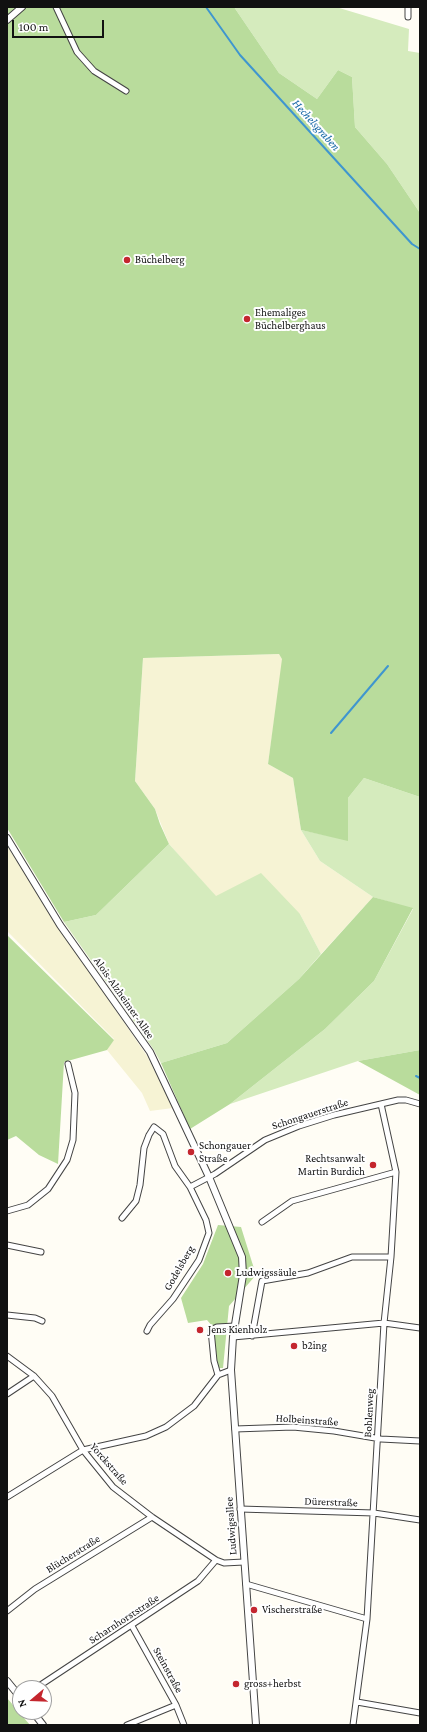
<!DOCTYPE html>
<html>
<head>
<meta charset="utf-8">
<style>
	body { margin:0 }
	#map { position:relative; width:427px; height:1732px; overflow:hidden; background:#fffdf5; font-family:"Crimson Pro",serif }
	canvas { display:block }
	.frame { position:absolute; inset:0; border:8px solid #111; pointer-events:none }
	.north { position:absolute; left:12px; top:1680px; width:40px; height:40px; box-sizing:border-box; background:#fff; border:1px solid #a0a0a0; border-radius:50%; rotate:251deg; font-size:11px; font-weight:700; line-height:16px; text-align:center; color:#111 }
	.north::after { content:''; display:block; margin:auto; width:14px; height:18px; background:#c4262e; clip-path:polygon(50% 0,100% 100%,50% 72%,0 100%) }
	.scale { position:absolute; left:12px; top:20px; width:92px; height:18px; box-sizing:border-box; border:2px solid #111; border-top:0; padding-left:5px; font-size:12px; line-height:14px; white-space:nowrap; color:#111; -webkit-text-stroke:3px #fff; paint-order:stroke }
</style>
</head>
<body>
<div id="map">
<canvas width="427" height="1732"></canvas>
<div class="frame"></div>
<div class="north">N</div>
<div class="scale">100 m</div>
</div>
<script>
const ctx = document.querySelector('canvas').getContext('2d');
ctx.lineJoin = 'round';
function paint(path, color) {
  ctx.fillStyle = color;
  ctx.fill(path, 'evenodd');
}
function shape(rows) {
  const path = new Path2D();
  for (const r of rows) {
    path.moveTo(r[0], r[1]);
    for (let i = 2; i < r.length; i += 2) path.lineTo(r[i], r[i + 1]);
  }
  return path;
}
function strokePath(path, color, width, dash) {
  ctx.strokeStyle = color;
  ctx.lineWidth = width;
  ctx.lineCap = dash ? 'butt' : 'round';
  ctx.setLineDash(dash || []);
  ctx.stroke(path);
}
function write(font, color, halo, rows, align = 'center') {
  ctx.font = font + ' "Crimson Pro",serif';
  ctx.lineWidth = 4;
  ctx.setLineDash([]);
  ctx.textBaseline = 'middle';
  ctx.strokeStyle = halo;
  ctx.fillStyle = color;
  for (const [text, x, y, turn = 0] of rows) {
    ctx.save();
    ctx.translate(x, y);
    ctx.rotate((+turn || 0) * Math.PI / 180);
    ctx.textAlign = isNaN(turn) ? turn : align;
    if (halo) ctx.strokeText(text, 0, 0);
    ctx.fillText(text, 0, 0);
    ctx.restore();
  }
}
paint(shape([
	[279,654,283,659,268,764,293,778,301,830,320,861,373,897,321,954,300,914,216,897,169,844,155,809,135,781,143,658],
	[7,846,73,948,147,1056,173,1108,150,1111,142,1093,107,1050,114,1039,7,931]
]), '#f6f3d4');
paint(shape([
	[234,7,336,7,409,29,408,51,420,53,420,213,387,164,355,127,352,77,338,70,317,99,279,73],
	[364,778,420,797,420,1050,358,1061,230,1104,325,1029,374,981,413,909,373,897,320,861,301,830,348,840,348,798],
	[169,844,216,896,261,873,300,914,321,954,299,979,227,1043,161,1063,154,1050,64,922,96,915]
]), '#d5ebbd');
paint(shape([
	[7,7,234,7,279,73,317,99,338,70,352,77,355,127,387,164,420,213,420,797,364,778,348,798,348,841,301,830,293,778,268,764,282,659,279,654,143,658,135,781,155,809,160,824,169,844,96,915,64,922,7,828],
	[373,897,413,908,374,981,325,1029,230,1104,190,1129,161,1063,227,1043,299,979],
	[7,935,114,1040,107,1050,64,1062,58,1164,39,1155,16,1136,7,1140],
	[420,1050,420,1095,358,1061],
	[218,1225,241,1227,256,1275,229,1306,223,1368,218,1368,213,1327,207,1320,188,1323,181,1298,203,1264],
	[7,1698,30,1725,7,1725]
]), '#b9dc9c');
strokePath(shape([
	[206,7,240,55,412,244,420,249],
	[331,733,388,666],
	[416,1076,420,1078]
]), '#3f96cf', 2);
const minor = shape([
	[56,7,77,52,94,71,126,91],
	[408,17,408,7],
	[190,1187,215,1174,265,1140,299,1126,334,1115,398,1100,406,1100,420,1104],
	[7,1211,28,1205,48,1189,67,1160,73,1140,75,1093,68,1064],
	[122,1218,136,1201,140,1185,144,1148,149,1135,154,1127,163,1134,175,1166,190,1187,206,1220,209,1233,199,1260,173,1299,150,1325,147,1331],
	[262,1222,292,1201,396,1172],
	[7,1245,41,1252],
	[7,1315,35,1318,42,1321],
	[252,1336,262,1281,308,1273,352,1257,391,1257],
	[233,1337,384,1323,420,1328],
	[7,1356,34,1376,52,1396,83,1450,113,1487,152,1517,216,1560,224,1563,244,1562],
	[218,1375,214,1361,211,1330,217,1327,235,1326],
	[7,1394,34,1376],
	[235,1429,293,1427,334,1431,381,1439,420,1441],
	[7,1497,83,1450,146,1436,166,1427,194,1406,218,1375,231,1370],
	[240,1509,374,1513,420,1520],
	[246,1584,367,1619],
	[7,1611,35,1589,152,1517],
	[132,1626,176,1705,184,1725],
	[36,1688,198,1581,216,1560],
	[357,1702,420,1713],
	[127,1725,176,1705],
	[353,1725,367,1619,384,1323,391,1257,396,1172,381,1104]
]);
const tertiary = shape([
	[7,20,22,7],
	[7,838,60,925,150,1052,209,1177,242,1257,243,1275,233,1337,231,1370,256,1725],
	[7,1681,20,1697],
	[33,1712,43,1725]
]);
strokePath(minor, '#444', 7);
strokePath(tertiary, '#444', 8);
strokePath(minor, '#fff', 5);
strokePath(tertiary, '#fff', 6);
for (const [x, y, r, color] of [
	[127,260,4,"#c4262e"],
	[247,319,4,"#c4262e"],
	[191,1152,4,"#c4262e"],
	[373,1165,4,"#c4262e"],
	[228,1273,4,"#c4262e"],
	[200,1330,4,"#c4262e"],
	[294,1346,4,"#c4262e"],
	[254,1610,4,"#c4262e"],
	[236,1684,4,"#c4262e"]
]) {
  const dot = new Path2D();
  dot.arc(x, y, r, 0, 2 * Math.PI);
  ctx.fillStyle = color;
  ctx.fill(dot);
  strokePath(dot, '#fff', 1.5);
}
write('11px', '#111', '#fff', [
	["Büchelberg",135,260],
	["Ehemaliges",255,313],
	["Büchelberghaus",255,326],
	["Schongauer",199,1146],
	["Straße",199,1159],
	["Rechtsanwalt",365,1159,"right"],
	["Martin Burdich",365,1172,"right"],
	["Ludwigssäule",236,1273],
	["Jens Kienholz",208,1330],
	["b2ing",302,1346],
	["Vischerstraße",262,1610],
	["gross+herbst",244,1684]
], 'left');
write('11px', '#111', '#fff', [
	["Alois-Alzheimer-Allee",124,998,55],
	["Schongauerstraße",310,1114,-18],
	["Godelsberg",179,1268,-60],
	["Bohlenweg",369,1413,-87],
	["Holbeinstraße",307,1420,4],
	["Yorckstraße",109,1464,49],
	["Dürerstraße",331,1502,2],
	["Ludwigsallee",231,1526,-94],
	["Blücherstraße",73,1554,-32],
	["Scharnhorststraße",124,1619,-33],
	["Steinstraße",168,1670,61]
]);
write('italic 12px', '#1768a6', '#fff', [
	["Hechelsgraben",316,125,48]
]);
</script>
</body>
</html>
